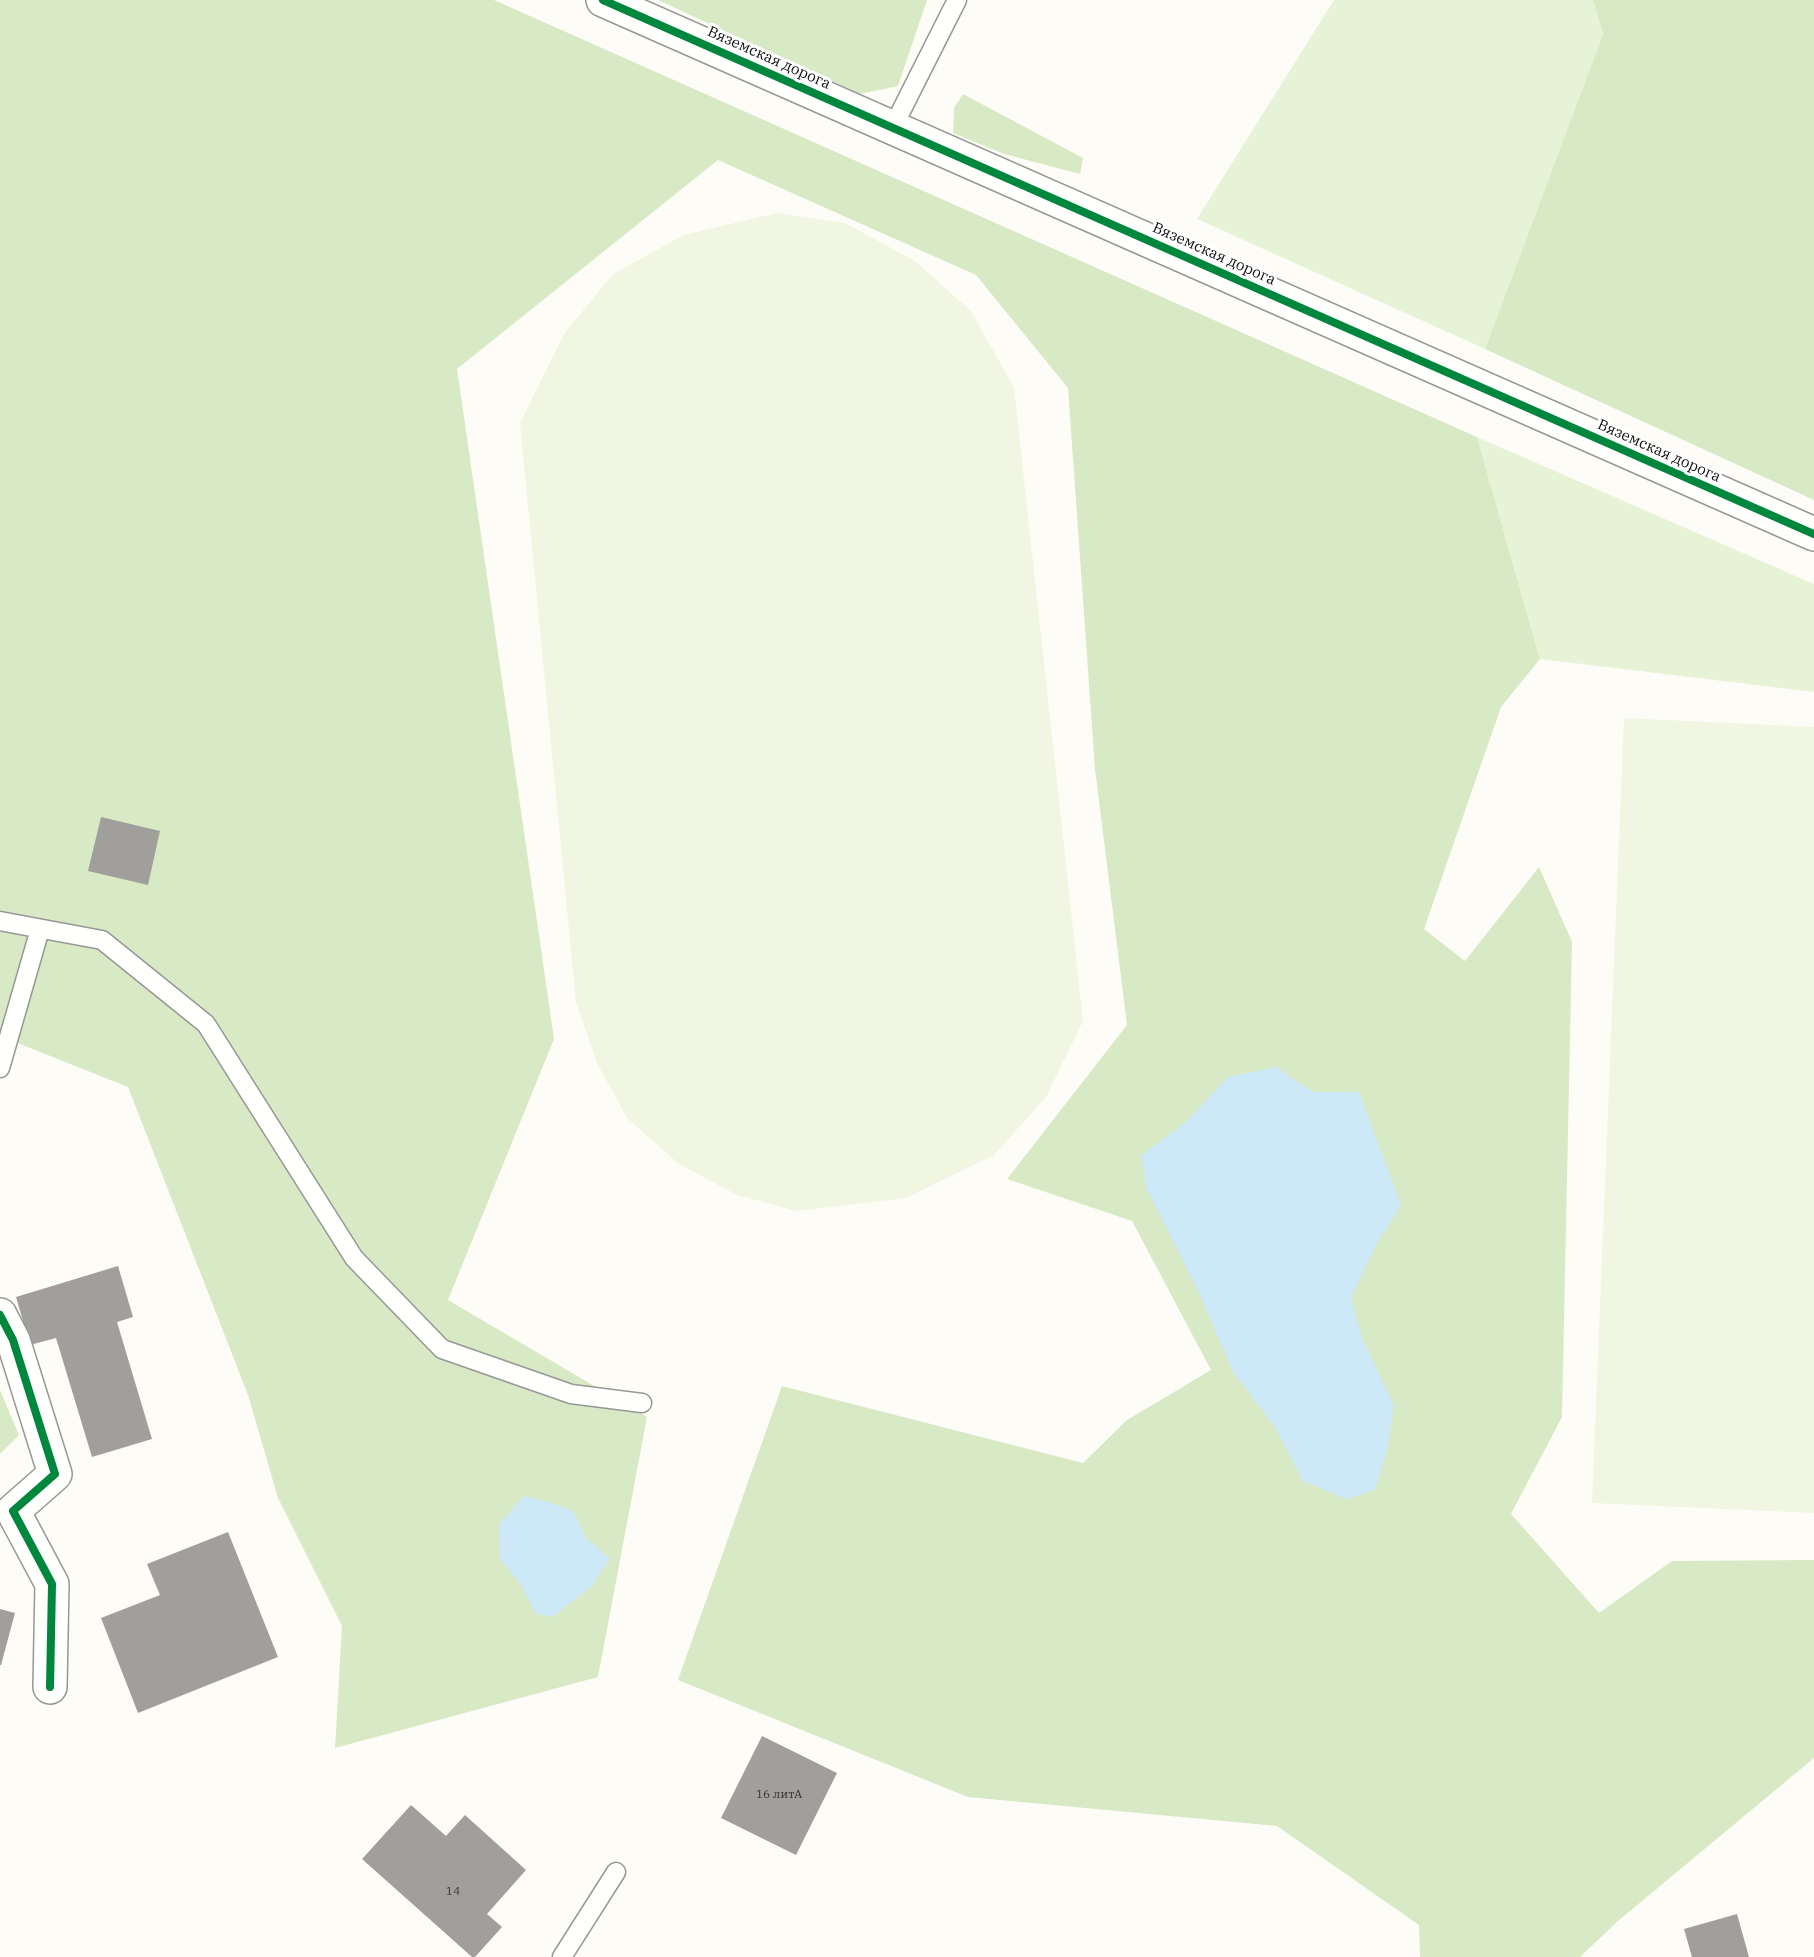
<!DOCTYPE html>
<html>
<head>
<meta charset="utf-8">
<style>
	body { margin:0 }
	canvas { display:block; background:#fdfcf7 }
</style>
</head>
<body>
<canvas width="1814" height="1957"></canvas>
<script>
const ctx = document.querySelector('canvas').getContext('2d');
ctx.lineJoin = 'round';
function paint(path, color) {
  ctx.fillStyle = color;
  ctx.fill(path, 'evenodd');
}
function shape(rows) {
  const path = new Path2D();
  for (const r of rows) {
    path.moveTo(r[0], r[1]);
    for (let i = 2; i < r.length; i += 2) path.lineTo(r[i], r[i + 1]);
  }
  return path;
}
function strokePath(path, color, width, dash) {
  ctx.strokeStyle = color;
  ctx.lineWidth = width;
  ctx.lineCap = dash ? 'butt' : 'round';
  ctx.setLineDash(dash || []);
  ctx.stroke(path);
}
function write(font, color, halo, rows, align = 'center') {
  ctx.font = font + ' "IBM Plex Serif",serif';
  ctx.lineWidth = 6;
  ctx.setLineDash([]);
  ctx.textBaseline = 'middle';
  ctx.strokeStyle = halo;
  ctx.fillStyle = color;
  for (const [text, x, y, turn = 0] of rows) {
    ctx.save();
    ctx.translate(x, y);
    ctx.rotate((+turn || 0) * Math.PI / 180);
    ctx.textAlign = isNaN(turn) ? turn : align;
    if (halo) ctx.strokeText(text, 0, 0);
    ctx.fillText(text, 0, 0);
    ctx.restore();
  }
}
paint(shape([
	[1334,0,1593,0,1603,34,1485,349,1197,219],
	[1477,437,1814,584,1814,692,1540,659]
]), '#e7f3d7');
paint(shape([
	[0,0,494,0,1477,437,1540,659,1501,707,1424,929,1465,961,1539,867,1572,942,1562,1417,1511,1514,1599,1613,1672,1561,1814,1560,1814,1758,1618,1921,1580,1957,1420,1957,1419,1925,1277,1826,968,1797,678,1680,782,1386,1083,1463,1127,1420,1211,1370,1132,1221,1007,1179,1127,1025,1095,769,1068,388,976,275,718,160,457,369,554,1039,448,1300,647,1417,598,1677,335,1748,342,1626,278,1498,248,1395,128,1087,0,1036],
	[658,0,927,0,898,86,860,94],
	[1593,0,1814,0,1814,500,1485,349,1603,34],
	[963,94,1083,158,1080,174,1004,154,953,133,954,108],
	[0,1390,19,1435,0,1454]
]), '#d8eac5');
paint(shape([
	[777,213,845,223,915,261,971,311,1014,388,1083,1021,1046,1097,994,1155,906,1198,797,1211,737,1195,679,1164,627,1118,597,1063,576,1002,520,423,564,334,612,275,684,235],
	[1624,718,1814,727,1814,1513,1592,1503]
]), '#f0f6e1');
paint(shape([
	[1276,1067,1313,1092,1359,1092,1401,1205,1377,1243,1351,1298,1363,1341,1394,1405,1387,1450,1375,1490,1347,1499,1303,1481,1274,1426,1233,1372,1199,1293,1147,1190,1141,1156,1186,1122,1228,1077],
	[523,1496,545,1501,573,1511,586,1538,610,1559,592,1586,552,1617,535,1613,521,1585,500,1559,499,1525]
]), '#cde8f7');
paint(shape([
	[101,817,160,831,148,885,88,871],
	[118,1266,133,1317,117,1322,152,1439,92,1457,56,1338,30,1345,16,1297],
	[228,1532,278,1657,138,1713,101,1618,160,1595,147,1564],
	[0,1609,15,1613,1,1665,0,1665],
	[762,1736,837,1773,796,1855,721,1818],
	[411,1805,446,1836,465,1815,526,1870,487,1914,502,1927,475,1957,472,1957,362,1859],
	[1737,1914,1749,1957,1692,1957,1684,1929]
]), '#a19f9c');
const service = shape([
	[893,127,957,0],
	[0,921,102,940,206,1024,354,1258,442,1349,571,1394,642,1403],
	[0,1068,40,929],
	[562,1957,616,1872]
]);
const minor = shape([
	[603,0,1814,534],
	[0,1315,13,1340,55,1474,13,1511,52,1584,50,1687]
]);
strokePath(service, '#979795', 21);
strokePath(minor, '#979795', 36);
strokePath(service, '#fffffe', 18);
strokePath(minor, '#fffffe', 33);
strokePath(shape([
	[603,0,1814,534],
	[0,1315,13,1340,55,1474,13,1511,52,1584,50,1687]
]), '#00873e', 8);
write('12px', '#353434', null, [
	["16 литА",779,1795],
	["14",453,1892]
]);
write('15px', '#111', '#fff', [
	["Вяземская дорога",769,58,24],
	["Вяземская дорога",1214,254,24],
	["Вяземская дорога",1659,451,24]
]);
</script>
</body>
</html>
